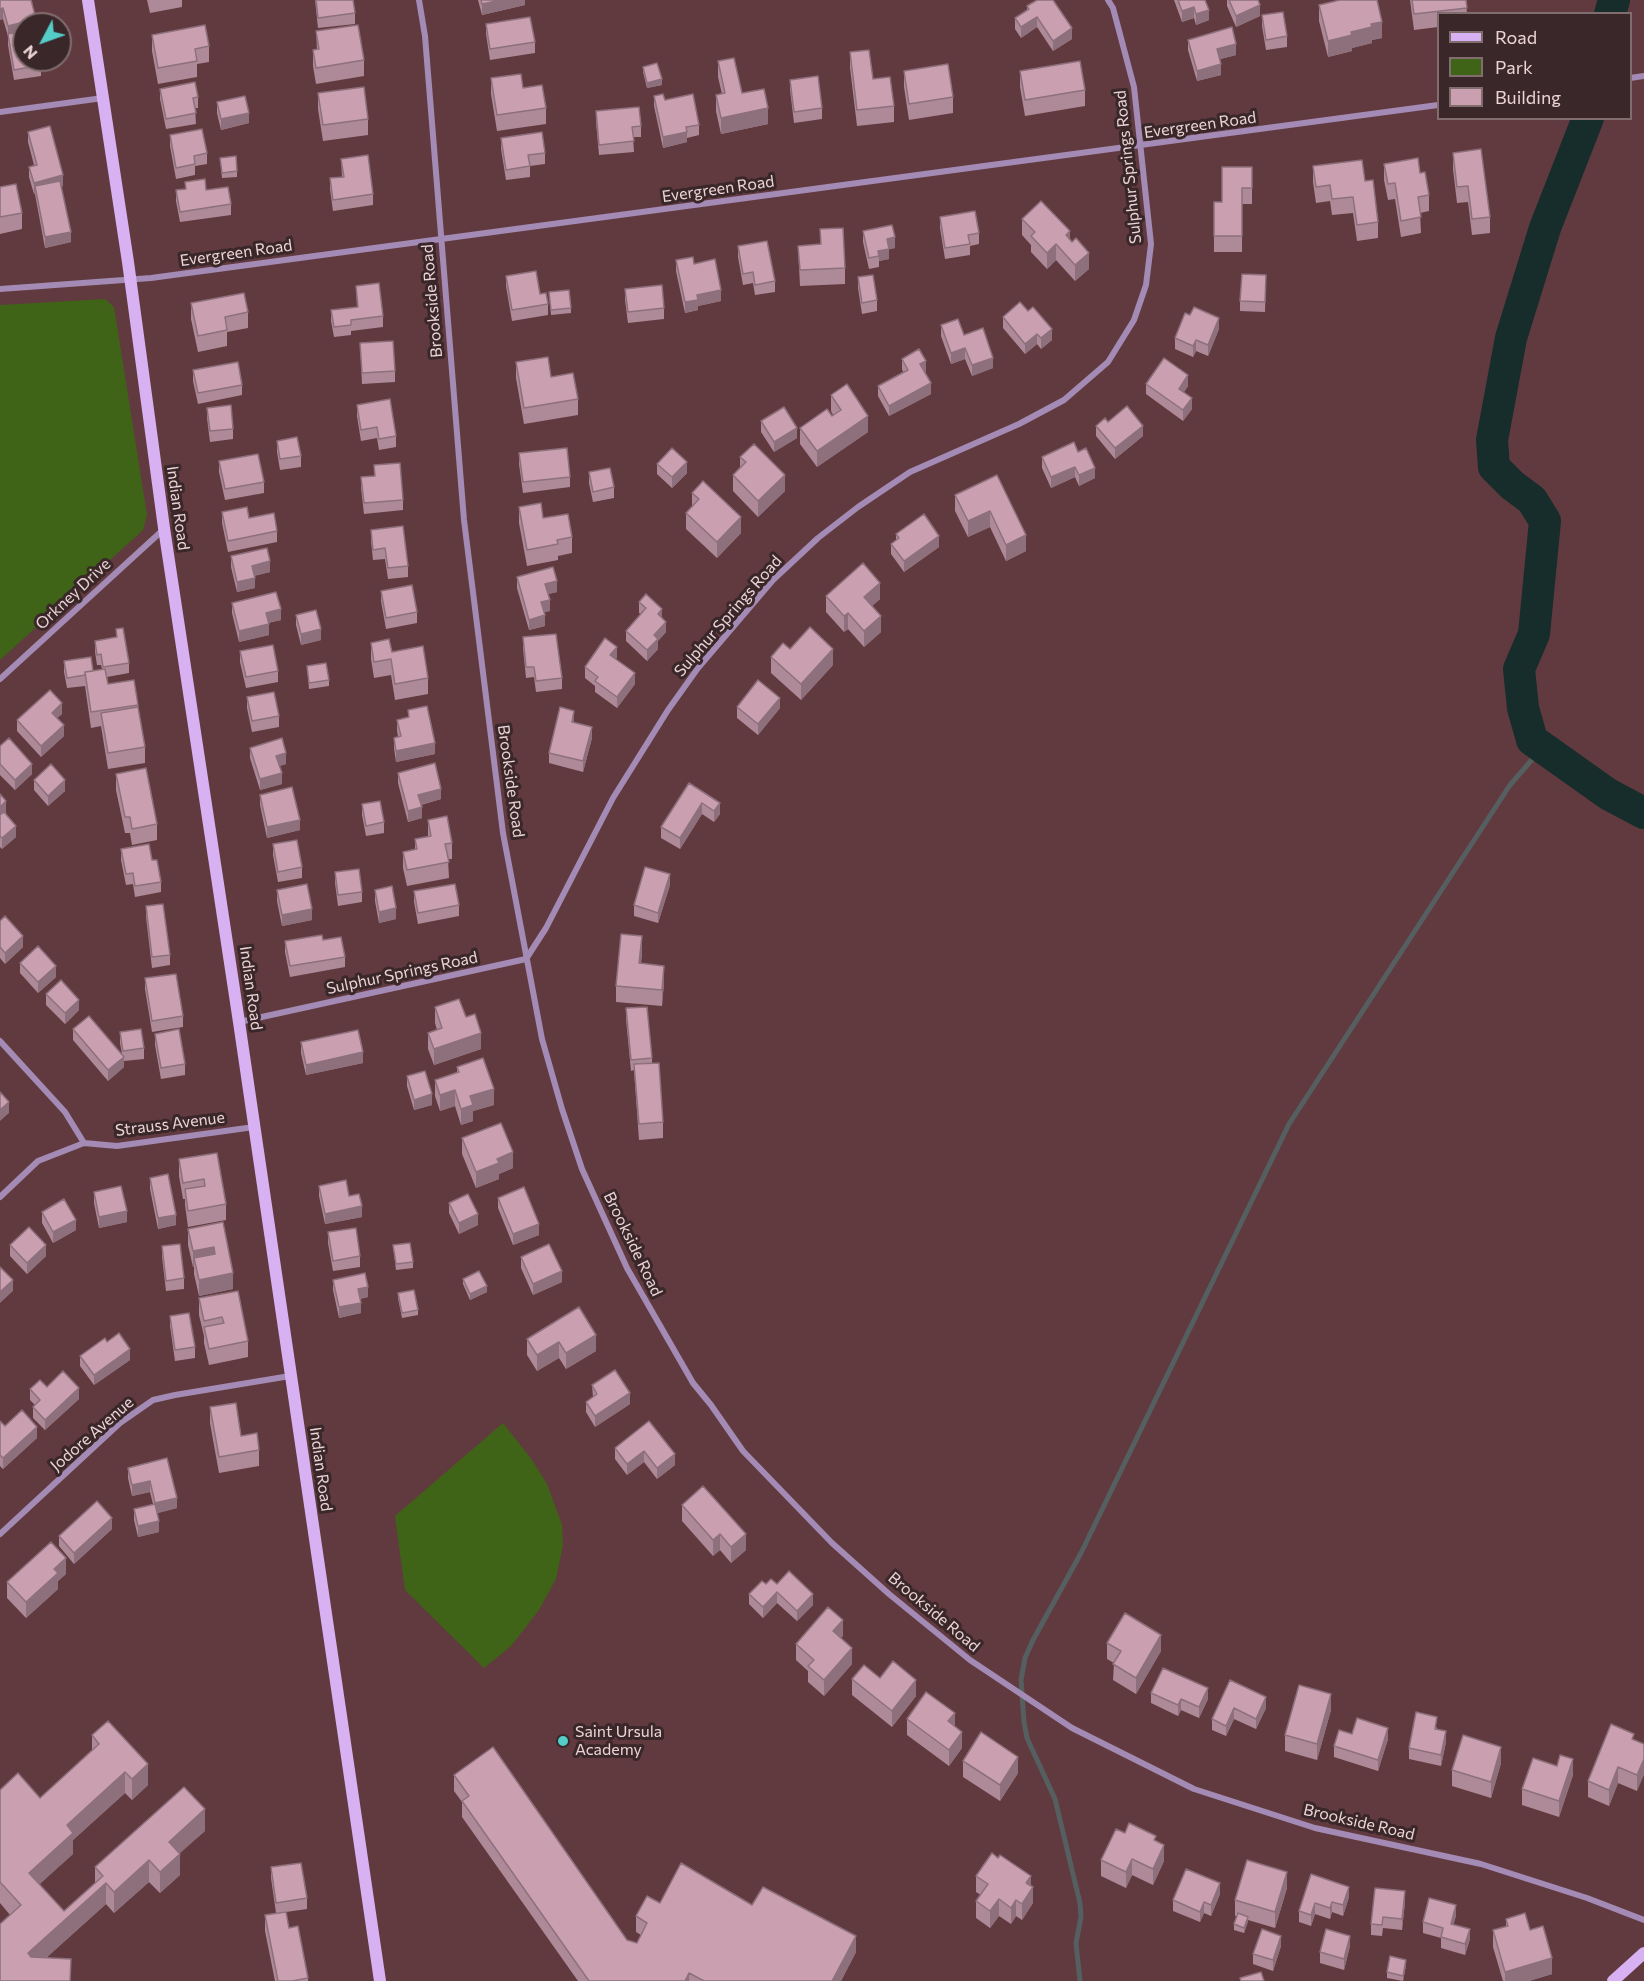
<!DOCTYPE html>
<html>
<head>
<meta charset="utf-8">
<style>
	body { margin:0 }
	#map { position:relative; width:1644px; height:1981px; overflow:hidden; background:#613a3f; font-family:Commissioner,sans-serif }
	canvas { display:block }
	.legend { position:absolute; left:1437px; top:12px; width:195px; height:108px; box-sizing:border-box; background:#392729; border:2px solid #816c6e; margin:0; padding:8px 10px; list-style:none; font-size:18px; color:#ecd4d6 }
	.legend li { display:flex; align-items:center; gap:12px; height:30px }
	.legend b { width:30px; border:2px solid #816c6e }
	.north { position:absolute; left:12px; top:12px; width:60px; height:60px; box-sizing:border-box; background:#392729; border:2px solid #816c6e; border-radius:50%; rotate:229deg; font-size:16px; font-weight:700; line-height:24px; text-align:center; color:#ecd4d6 }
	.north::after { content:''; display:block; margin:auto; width:21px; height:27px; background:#54cdc8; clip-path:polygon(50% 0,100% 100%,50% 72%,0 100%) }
</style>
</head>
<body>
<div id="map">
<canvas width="1644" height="1981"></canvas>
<ul class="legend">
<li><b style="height:8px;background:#d8b1f3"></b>Road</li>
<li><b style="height:16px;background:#406417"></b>Park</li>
<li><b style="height:16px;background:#caa0b1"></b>Building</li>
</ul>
<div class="north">N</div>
</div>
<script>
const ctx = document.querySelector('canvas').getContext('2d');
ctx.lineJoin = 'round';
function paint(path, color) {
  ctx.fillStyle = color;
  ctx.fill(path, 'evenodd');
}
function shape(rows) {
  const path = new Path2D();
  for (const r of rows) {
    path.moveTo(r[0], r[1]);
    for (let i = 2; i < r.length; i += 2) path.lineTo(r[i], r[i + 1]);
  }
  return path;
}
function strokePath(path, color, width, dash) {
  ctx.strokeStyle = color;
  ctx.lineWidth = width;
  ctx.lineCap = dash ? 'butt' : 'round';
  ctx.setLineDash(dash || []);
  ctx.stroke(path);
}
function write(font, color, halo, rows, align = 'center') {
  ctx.font = font + ' Commissioner,sans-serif';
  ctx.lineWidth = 6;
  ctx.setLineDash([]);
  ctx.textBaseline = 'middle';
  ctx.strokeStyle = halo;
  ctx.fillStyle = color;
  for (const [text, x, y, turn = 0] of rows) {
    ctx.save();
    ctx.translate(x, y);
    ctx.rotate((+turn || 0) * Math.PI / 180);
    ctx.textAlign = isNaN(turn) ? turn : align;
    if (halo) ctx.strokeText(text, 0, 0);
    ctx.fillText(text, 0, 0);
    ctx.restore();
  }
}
paint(shape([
	[105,299,114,307,147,515,143,530,0,660,0,305],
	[503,1423,532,1460,547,1484,562,1525,563,1545,556,1579,539,1610,511,1646,484,1668,405,1590,395,1516]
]), '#406417');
strokePath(shape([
	[1080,1981,1076,1943,1081,1917,1080,1903,1055,1799,1027,1738,1024,1722,1021,1680,1025,1658,1033,1640,1081,1553,1289,1124,1510,785,1542,748]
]), '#565f5f', 5);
strokePath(shape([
	[1610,14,1614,0],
	[1588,118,1545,228,1511,338,1492,440,1494,467,1512,485,1532,500,1545,521,1534,634,1519,669,1523,708,1532,740,1608,794,1644,813]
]), '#162d2c', 32);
strokePath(shape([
	[419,0,425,36,464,520,503,833,542,1039,562,1109,582,1169,627,1268,693,1383,711,1405,743,1451,832,1543,889,1594,970,1660,1072,1728,1194,1789,1315,1828,1481,1864,1587,1898,1644,1920],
	[1630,78,1644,76],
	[0,112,103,98],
	[0,289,151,278,1438,105],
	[0,679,164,529],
	[239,1022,526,959,546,928,613,798,668,710,698,668,773,580,818,538,858,507,910,472,1019,424,1064,400,1108,362,1134,320,1146,285,1151,244,1134,87,1113,8,1108,0],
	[0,1041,65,1112,84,1143],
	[0,1197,38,1161,84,1143,117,1146,254,1127],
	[0,1534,120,1423,153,1400,175,1395,290,1376]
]), '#a48bb5', 6);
strokePath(shape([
	[88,0,128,262,164,528,239,1022,380,1981],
	[1613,1981,1644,1953]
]), '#d8b1f3', 12);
paint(shape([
	[0,0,36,24,24,24,41,65,41,76,14,80,8,45,8,36,3,19,0,20],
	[147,0,182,0,182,7,150,13],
	[315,0,353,0,355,13,355,24,318,28],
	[478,0,525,0,525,5,482,15],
	[1174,0,1205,0,1209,20,1196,25,1194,18,1182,22],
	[1227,0,1258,0,1260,16,1236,27,1227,6],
	[1410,0,1466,0,1467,14,1438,14,1438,27,1414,30],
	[1319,5,1382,38,1372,40,1372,43,1352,48,1352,51,1328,57,1319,21],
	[1027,6,1072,39,1053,51,1037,27,1021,38,1015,29,1015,18,1027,10],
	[1262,15,1287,36,1287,47,1266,50,1262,26],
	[486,24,535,42,535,53,490,60,486,34],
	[316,31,364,60,364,76,316,84,313,66,313,50,317,50],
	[152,35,209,46,209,62,197,64,197,77,158,84,152,51],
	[1188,40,1236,55,1220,59,1221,75,1197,81,1188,50],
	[850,52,873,79,894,106,894,122,857,126,850,68],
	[718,61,742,93,768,124,721,134,716,111,716,95,722,94,718,77],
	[643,67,662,85,647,88,643,72],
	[904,71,953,97,953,113,909,120,904,87],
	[1020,71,1085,90,1085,106,1025,116,1020,87],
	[491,78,523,88,546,108,546,124,497,131,491,94],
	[790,80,822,108,822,119,794,123,790,90],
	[160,89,198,97,198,108,195,108,196,124,166,129,160,99],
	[318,93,368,119,368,135,323,141,318,109],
	[654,96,665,100,699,125,699,135,687,138,687,142,663,148,654,106],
	[217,102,249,123,221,130,217,113],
	[596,111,641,126,641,137,633,137,634,152,599,155,596,122],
	[28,132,63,186,61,187,71,242,45,248,35,194,34,194,29,177,29,167,34,165,28,142],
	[170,135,207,153,207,164,195,166,195,175,176,179,170,146],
	[501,138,545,153,545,164,530,166,530,177,506,180,501,149],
	[1453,153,1490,217,1490,233,1472,235,1468,202,1457,203,1453,169],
	[220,158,237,171,237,177,222,178],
	[341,159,373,194,373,205,333,211,330,189,330,178,342,177],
	[1384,164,1420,173,1429,195,1429,211,1420,213,1421,233,1401,237,1395,199,1388,200,1384,180],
	[1313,166,1365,181,1378,222,1378,238,1357,241,1353,213,1332,215,1330,201,1316,203,1313,182],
	[1252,167,1252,204,1242,204,1242,252,1214,252,1214,202,1222,202],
	[185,182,206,190,231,204,231,215,180,222,176,201,176,190,185,189],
	[0,187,22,213,22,229,0,234],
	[940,217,979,233,979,244,970,246,970,255,945,259,940,228],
	[1022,219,1070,239,1089,269,1075,281,1056,260,1047,269,1031,252,1031,245,1022,235],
	[820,229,845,268,845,284,800,286,798,246,820,244],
	[863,231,895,248,889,249,889,259,879,261,879,267,869,269,863,242],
	[738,246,775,281,775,292,755,295,753,283,743,285,738,257],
	[676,260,694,264,721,301,698,306,698,310,685,313,676,271],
	[1266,275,1265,312,1240,311,1240,301],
	[506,276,540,294,548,304,548,315,512,321,506,286],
	[858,277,877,300,877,311,862,314,858,288],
	[356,286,383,316,383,327,351,331,351,335,334,337,331,321,331,310,357,307],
	[625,289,664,308,664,319,628,323,625,300],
	[549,292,571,308,571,313,551,315],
	[191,303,248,312,248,328,227,332,227,346,198,352,191,319],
	[1003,317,1052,340,1041,349,1037,344,1025,354,1003,328],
	[941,325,964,335,993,368,972,376,965,359,951,364,941,336],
	[1219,329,1208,356,1196,351,1193,357,1175,349,1175,338],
	[360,343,395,371,395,382,362,384],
	[902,359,926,372,925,372,931,394,889,416,878,396,878,386,903,372,902,369],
	[516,362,578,399,578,415,524,424,516,378],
	[193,370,242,385,242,395,198,404,193,381],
	[1146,384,1188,386,1184,392,1192,409,1183,421,1146,394],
	[831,395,868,432,817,467,800,444,800,428,833,415,831,411],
	[357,405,396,436,396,447,379,450,377,438,361,441,357,416],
	[207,408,233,429,233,439,210,442,207,418],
	[761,421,797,438,774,452,761,432],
	[1108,422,1143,436,1115,459,1096,436,1096,426],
	[277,441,301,456,301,467,280,470,277,452],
	[1078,452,1095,478,1079,486,1075,477,1051,488,1042,468,1042,457],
	[519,453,570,477,570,487,523,493,519,464],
	[740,457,785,491,758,517,733,491,733,475,740,467],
	[219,461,264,482,264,493,225,500,219,472],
	[657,464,687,473,672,488,657,474],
	[374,465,403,500,403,510,364,514,361,488,361,477,374,476],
	[589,472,614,487,614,498,593,502,589,483],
	[997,475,1026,551,1006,561,990,527,968,537,955,511,955,495],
	[692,493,741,533,717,558,686,529,686,513,692,507],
	[519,507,543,518,572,537,572,553,558,556,558,560,527,566,519,523],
	[222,512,249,518,277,531,277,542,228,552,222,523],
	[371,530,408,566,408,577,388,579,385,559,373,560,371,541],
	[896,534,939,547,904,572,891,554,891,544,896,540],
	[231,556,270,572,254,576,255,588,237,592,231,567],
	[517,577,557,592,548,594,550,611,544,612,545,626,529,630,517,588],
	[381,591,417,612,417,623,386,629,381,601],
	[826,596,880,599,872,606,881,632,864,647,848,629,844,632,826,612],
	[639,602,662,618,666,632,658,641,658,649,647,661,626,641,626,631,641,614,639,613],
	[232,603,281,620,268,623,269,635,239,642,232,613],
	[296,615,321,640,301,645,296,625],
	[116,629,129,663,129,673,107,677,108,684,138,705,145,747,145,763,108,769,101,726,91,728,85,686,67,688,64,672,64,661,93,671,102,669,101,665,97,665,95,652,95,641,116,637],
	[523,637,562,678,562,689,536,692,534,677,526,678,523,648],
	[371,643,392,652,428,678,428,694,395,700,391,675,374,678,371,659],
	[790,649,833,665,801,700,771,673,771,657],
	[240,651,278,671,278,682,246,688,240,662],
	[617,657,616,659,635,684,617,708,595,692,595,686,585,678,585,667],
	[307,666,329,680,329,686,309,689],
	[247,697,279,716,279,727,252,732,247,708],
	[737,707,780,708,758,735,737,718],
	[408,710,435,754,396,762,394,748,394,738,398,737,397,730,397,720,408,717],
	[62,714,57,718,64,736,41,757,17,731,17,720],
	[574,722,574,723,592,738,583,772,549,763,549,753],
	[0,746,32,774,15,790,0,775],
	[250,748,286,764,279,766,282,784,260,790,250,758],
	[398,773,441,799,421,805,422,818,408,822,398,783],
	[116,774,157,824,157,840,132,845,130,833,125,833,116,790],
	[34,780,65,791,48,806,34,790],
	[689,783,720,814,714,822,702,814,680,849,661,838,661,827],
	[0,794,6,812,6,813,16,837,2,849,0,847],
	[260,795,300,830,267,838,260,805],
	[362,804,384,822,384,833,366,836,362,815],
	[428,820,452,843,452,859,448,859,449,878,407,886,403,868,403,852,415,850,415,839,428,837],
	[273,844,302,867,302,878,278,882,273,855],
	[121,849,152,860,161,882,161,892,135,897,133,884,126,885,121,860],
	[335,872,362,892,362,902,338,906,335,883],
	[670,885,658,923,634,916,634,905],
	[277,890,312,920,282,926,277,901],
	[375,890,396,919,379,923,375,901],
	[414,891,459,905,459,916,418,924,414,902],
	[146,906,170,955,170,965,152,968,146,917],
	[0,921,23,947,5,964,0,958],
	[323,940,345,957,345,967,290,977,285,952,285,941],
	[642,952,641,964,664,982,662,1006,616,1002,616,986],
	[20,963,56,977,38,993,20,973],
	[145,978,183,1016,183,1027,152,1032,145,989],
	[46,994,79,1010,65,1024,46,1005],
	[435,1007,466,1017,481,1049,434,1065,428,1049,428,1033,437,1030,435,1023],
	[626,1008,652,1058,652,1063,663,1122,663,1138,639,1140,634,1070,631,1071,626,1019],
	[73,1029,122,1054,120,1043,120,1032,144,1048,144,1059,124,1061,124,1067,108,1081,73,1040],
	[155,1034,185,1064,185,1075,161,1079,155,1045],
	[301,1042,363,1063,306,1075,301,1053],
	[457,1067,494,1105,473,1111,473,1121,461,1125,455,1106,440,1111,435,1096,435,1080,457,1072],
	[407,1076,432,1105,414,1110,407,1086],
	[462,1138,513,1168,499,1174,499,1179,476,1188,462,1154],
	[217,1153,226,1204,226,1220,188,1227,185,1205,185,1199,183,1199,179,1176,179,1159],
	[150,1178,176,1225,158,1229,150,1189],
	[319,1186,349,1196,362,1217,325,1224,319,1196],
	[94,1192,127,1222,99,1228,94,1203],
	[498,1198,539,1235,513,1245,498,1208],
	[449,1203,478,1225,459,1234,449,1213],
	[42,1212,76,1230,53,1243,42,1223],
	[223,1222,233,1289,199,1296,194,1274,194,1267,193,1267,188,1245,188,1229],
	[328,1232,360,1256,360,1267,333,1271,328,1243],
	[10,1245,46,1256,27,1274,10,1256],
	[393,1245,413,1262,413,1268,396,1270],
	[162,1246,184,1278,184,1289,166,1291,162,1257],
	[521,1257,562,1282,533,1295,521,1268],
	[463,1279,487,1292,470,1300,463,1284],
	[333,1280,368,1297,360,1299,361,1313,339,1318,333,1290],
	[238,1291,248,1341,248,1357,209,1365,204,1343,204,1336,199,1315,199,1298],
	[398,1293,418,1310,418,1315,402,1318,398,1298],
	[579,1307,596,1351,566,1369,559,1358,537,1371,527,1355,527,1339],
	[170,1316,195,1347,195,1358,175,1361,170,1326],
	[107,1342,130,1360,94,1385,80,1366,80,1356],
	[592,1385,630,1404,595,1427,586,1412,586,1402,593,1397],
	[47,1387,79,1399,45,1430,33,1418,33,1407,35,1405,30,1400,30,1389],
	[210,1407,241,1436,259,1450,259,1466,219,1473,210,1423],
	[0,1421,5,1426,37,1438,3,1469,0,1466],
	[649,1421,675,1465,657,1479,644,1462,627,1475,615,1459,615,1448],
	[167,1458,177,1508,157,1513,159,1532,138,1537,134,1520,134,1509,153,1504,150,1492,132,1496,128,1478,128,1468],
	[682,1505,746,1550,731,1563,720,1550,713,1556,682,1521],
	[112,1529,74,1564,59,1546,59,1536],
	[66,1574,58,1581,58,1589,26,1618,7,1598,7,1582],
	[766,1584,777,1584,813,1605,797,1621,777,1603,763,1618,749,1604,749,1594],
	[843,1636,840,1638,852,1664,824,1696,808,1682,808,1671,796,1660,796,1644],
	[1107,1643,1161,1651,1136,1694,1113,1680,1114,1663,1107,1659],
	[880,1678,916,1696,892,1727,852,1695,852,1679],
	[1230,1680,1266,1708,1256,1729,1234,1719,1226,1736,1212,1730,1212,1719],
	[1151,1693,1208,1699,1199,1718,1181,1710,1178,1716,1151,1703],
	[1331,1710,1317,1760,1285,1751,1285,1735],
	[907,1719,955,1726,962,1748,949,1766,907,1735],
	[1437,1727,1437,1729,1446,1742,1441,1766,1409,1759,1409,1748],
	[1352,1734,1388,1739,1378,1771,1334,1757,1334,1746],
	[92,1735,148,1785,132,1800,125,1793,73,1840,73,1854,39,1884,64,1911,95,1883,95,1867,205,1831,179,1853,180,1875,160,1893,149,1882,114,1913,106,1904,46,1958,0,1903,0,1790,40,1798,92,1751],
	[1634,1740,1644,1744,1637,1791,1618,1783,1609,1806,1588,1797,1588,1781],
	[963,1761,1018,1773,1000,1801,963,1777],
	[1501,1763,1491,1798,1452,1786,1452,1770],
	[454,1775,627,1940,637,1943,641,1935,636,1932,636,1916,660,1903,752,1905,856,1952,841,1981,578,1981,462,1817,462,1802,454,1791],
	[1573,1775,1559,1817,1522,1805,1522,1789],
	[1125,1833,1156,1841,1164,1861,1153,1885,1132,1875,1126,1888,1101,1876,1101,1860],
	[271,1867,307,1898,307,1909,286,1912,289,1928,308,1978,308,1981,275,1981,265,1931,265,1915,276,1913,271,1878],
	[1311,1874,1349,1897,1343,1916,1332,1912,1330,1919,1315,1914,1311,1926,1299,1922,1299,1911],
	[976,1876,1031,1886,1033,1903,1022,1920,1016,1916,1011,1924,999,1916,990,1928,976,1918,976,1901,981,1895,976,1892],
	[1287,1888,1275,1928,1248,1920,1244,1933,1234,1930,1234,1924,1237,1916,1235,1916,1235,1900],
	[1220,1894,1211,1916,1204,1913,1200,1922,1173,1911,1173,1900],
	[1405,1902,1402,1930,1383,1928,1382,1936,1371,1935,1371,1924],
	[1456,1916,1453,1924,1470,1939,1465,1955,1441,1948,1441,1938,1423,1933,1423,1922],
	[1506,1919,1530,1930,1552,1974,1529,1981,1503,1981,1493,1947,1493,1930,1506,1927],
	[1281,1946,1273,1971,1253,1964,1253,1954],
	[1350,1946,1344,1970,1320,1963,1320,1952],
	[1406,1965,1403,1981,1387,1978,1387,1972]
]), '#ae8a98');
paint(shape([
	[501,0,525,0,525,5,482,15,482,4],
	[1260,5,1260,16,1236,27,1236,16],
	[1194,7,1194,18,1182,22,1182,11],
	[3,8,3,19,0,20,0,9],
	[1209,10,1209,20,1196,25,1196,14],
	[1037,17,1037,27,1021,38,1021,27],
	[36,19,36,24,24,24,24,33,8,37,8,26],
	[1382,22,1382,38,1372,40,1372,43,1352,48,1352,51,1328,57,1328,41,1371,24],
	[1072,28,1072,39,1053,51,1053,41],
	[1236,44,1236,55,1217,60,1217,49],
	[1221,64,1221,75,1197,81,1197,71],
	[662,79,662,85,647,88,647,83],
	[768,108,768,124,721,134,721,118],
	[249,113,249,123,221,130,221,119],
	[687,132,687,142,663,148,663,137],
	[63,175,63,186,36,193,35,186,35,194,34,194,34,183],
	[1070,231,1070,247,1066,235],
	[71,232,71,242,45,248,45,237],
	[895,237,895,248,889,249,889,259,879,261,878,251,887,239],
	[1056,244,1056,260,1047,269,1047,253],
	[1089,253,1089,269,1075,281,1075,265],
	[721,290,721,301,698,306,698,310,685,313,685,302,697,295],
	[1219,318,1219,329,1208,356,1208,345],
	[1052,329,1052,340,1041,349,1041,338],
	[1037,334,1037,344,1025,354,1025,344],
	[1196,340,1196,351,1193,357,1193,346],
	[965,348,965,359,951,364,951,353],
	[993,358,993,368,972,376,972,365],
	[926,361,926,372,920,375,920,364],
	[1188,375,1188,386,1179,399,1179,389],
	[931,383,931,394,889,416,889,406],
	[1192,398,1192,409,1183,421,1183,410],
	[868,416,868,432,817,467,817,451],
	[1143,426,1143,436,1115,459,1115,448],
	[797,428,797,438,774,452,774,442],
	[687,462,687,473,672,488,672,477],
	[1075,467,1075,477,1051,488,1051,477],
	[1095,468,1095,478,1079,486,1079,475],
	[785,475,785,491,758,517,758,501],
	[990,511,990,527,968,537,968,521],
	[741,517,741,533,717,558,717,542],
	[1026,535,1026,551,1006,561,1006,545],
	[939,536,939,547,904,572,904,561],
	[270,561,270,572,252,576,252,566],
	[255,578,255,588,237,592,237,582],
	[557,581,557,592,545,595,545,584],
	[880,583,880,599,864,613,864,597],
	[550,600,550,611,541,613,541,602],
	[281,609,281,620,266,623,266,613],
	[662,609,662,620,658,614],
	[848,613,848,629,844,632,844,616],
	[545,615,545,626,529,630,529,620],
	[881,616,881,632,864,647,864,631],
	[666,622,666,632,658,641,658,649,647,661,647,650,654,635],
	[269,624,269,635,239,642,239,631],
	[321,629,321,640,301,645,301,634],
	[617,647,617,657,610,666,610,655],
	[833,649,833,665,801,700,801,684],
	[635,673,635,684,617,708,617,697],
	[780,698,780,708,758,735,758,724],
	[62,703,62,714,52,723,52,713],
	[574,711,574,722,572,733,572,722],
	[64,725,64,736,41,757,41,746],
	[592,727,592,738,583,772,583,761],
	[435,743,435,754,396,762,396,751],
	[286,753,286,764,276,767,276,756],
	[32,764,32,774,15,790,15,780],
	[282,773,282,784,260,790,260,779],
	[65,780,65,791,48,806,48,796],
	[441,789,441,799,418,805,418,795],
	[6,801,6,812,0,818,0,807],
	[702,803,702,814,680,849,680,838],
	[720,803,720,814,714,822,714,811],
	[422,807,422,818,408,822,408,811],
	[300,820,300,830,267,838,267,827],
	[16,826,16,837,2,849,2,838],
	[670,874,670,885,658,923,658,913],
	[396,908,396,919,379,923,379,912],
	[312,909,312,920,282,926,282,915],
	[23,936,23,947,5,964,5,953],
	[642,936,642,952,639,980,639,963],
	[56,966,56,977,38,993,38,982],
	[664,966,664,982,662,1006,662,990],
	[79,1000,79,1010,65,1024,65,1013],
	[481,1033,481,1049,434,1065,434,1049],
	[363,1052,363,1063,306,1075,306,1065],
	[124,1057,124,1067,108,1081,108,1070],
	[494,1089,494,1105,473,1111,473,1121,461,1125,461,1109,470,1096],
	[455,1090,455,1106,440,1111,440,1095],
	[432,1094,432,1105,414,1110,414,1100],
	[9,1102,9,1113,0,1121,0,1110],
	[513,1152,513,1168,499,1174,499,1179,476,1188,476,1172,497,1159],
	[362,1206,362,1217,325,1224,325,1214],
	[127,1211,127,1222,99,1228,99,1217],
	[478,1214,478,1225,459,1234,459,1223],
	[176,1215,176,1225,158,1229,158,1218],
	[76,1220,76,1230,53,1243,53,1232],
	[539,1224,539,1235,513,1245,513,1234],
	[46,1245,46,1256,27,1274,27,1263],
	[214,1247,214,1263,194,1258,194,1267,193,1267,193,1251],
	[562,1271,562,1282,533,1295,533,1284],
	[233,1273,233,1289,199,1296,199,1280],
	[13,1280,13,1291,0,1303,0,1292],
	[487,1286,487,1292,470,1300,470,1294],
	[368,1287,368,1297,358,1299,358,1289],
	[361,1303,361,1313,339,1318,339,1307],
	[596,1335,596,1351,566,1369,566,1353],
	[559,1342,559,1358,537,1371,537,1355],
	[130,1349,130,1360,94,1385,94,1375],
	[79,1388,79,1399,45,1430,45,1420],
	[630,1393,630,1404,595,1427,595,1416],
	[37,1427,37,1438,3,1469,3,1458],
	[644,1451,644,1462,627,1475,627,1464],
	[675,1454,675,1465,657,1479,657,1468],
	[150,1481,150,1492,132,1496,132,1485],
	[177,1498,177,1508,155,1514,155,1503],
	[112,1518,112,1529,74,1564,74,1553],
	[159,1521,159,1532,138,1537,138,1526],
	[720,1534,720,1550,713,1556,713,1540],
	[746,1534,746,1550,731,1563,731,1547],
	[66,1558,66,1574,58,1581,58,1589,26,1618,26,1602,54,1569],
	[777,1592,777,1603,763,1618,763,1607],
	[813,1594,813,1605,797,1621,797,1611],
	[843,1620,843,1636,833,1647,833,1631],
	[1161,1635,1161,1651,1136,1694,1136,1678],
	[852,1648,852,1664,824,1696,824,1680],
	[916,1680,916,1696,892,1727,892,1711],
	[1208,1688,1208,1699,1199,1718,1199,1707],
	[1331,1694,1331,1710,1317,1760,1317,1744],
	[1266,1697,1266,1708,1256,1729,1256,1719],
	[1181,1699,1181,1710,1178,1716,1178,1705],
	[1234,1708,1234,1719,1226,1736,1226,1726],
	[955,1713,955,1729,948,1721],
	[1388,1728,1388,1739,1378,1771,1378,1760],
	[1446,1731,1446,1742,1441,1766,1441,1755],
	[962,1732,962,1748,949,1766,949,1750],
	[1501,1747,1501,1763,1491,1798,1491,1782],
	[1018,1757,1018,1773,1000,1801,1000,1785],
	[1573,1759,1573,1775,1559,1817,1559,1801],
	[1644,1759,1644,1775,1637,1791,1637,1775],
	[148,1764,148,1785,132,1800,132,1779],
	[1618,1767,1618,1783,1609,1806,1609,1790],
	[125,1772,125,1793,73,1840,73,1854,29,1894,29,1873,67,1825],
	[205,1809,205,1831,169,1863,169,1842],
	[1164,1845,1164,1861,1153,1885,1153,1869],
	[180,1854,180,1875,160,1893,160,1872],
	[1132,1859,1132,1875,1126,1888,1126,1872],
	[149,1860,149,1882,114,1913,114,1892],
	[1287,1872,1287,1888,1275,1928,1275,1912],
	[1031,1876,1031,1891,1033,1887,1033,1903,1022,1920,1022,1904,1026,1883],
	[106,1883,106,1904,28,1974,28,1953],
	[1220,1883,1220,1894,1211,1916,1211,1905],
	[1349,1887,1349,1897,1343,1916,1343,1905],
	[1405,1891,1405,1902,1402,1930,1402,1919],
	[999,1899,999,1916,990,1928,990,1911],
	[1016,1900,1016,1916,1011,1924,1011,1908],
	[1204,1902,1204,1913,1200,1922,1200,1912],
	[1332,1902,1332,1912,1330,1919,1330,1908],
	[1315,1903,1315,1914,1311,1926,1311,1915],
	[1456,1905,1456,1916,1451,1934,1451,1924],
	[1248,1917,1248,1922,1244,1933,1244,1928],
	[1470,1929,1470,1939,1465,1955,1465,1944],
	[856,1936,856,1952,841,1981,832,1981],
	[1281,1936,1281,1946,1273,1971,1273,1960],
	[1350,1936,1350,1946,1344,1970,1344,1959],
	[1552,1958,1552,1974,1529,1981,1505,1981,1505,1972],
	[1406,1960,1406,1965,1403,1981,1403,1976],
	[689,1973,689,1981,685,1981]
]), '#8d707c');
const building = shape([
	[0,0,31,0,36,19,8,26,3,8,0,9,0,0],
	[316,0,353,0,355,13,318,18,316,0],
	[481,0,501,0,482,4,481,0],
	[1037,0,1053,0,1072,28,1053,41,1037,17,1021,27,1015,18,1029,9,1027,6,1037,0],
	[1178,0,1205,0,1209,10,1196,14,1194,7,1182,11,1178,0],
	[1229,0,1258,0,1260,5,1236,16,1229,0],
	[1340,0,1377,0,1382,22,1371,24,1372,27,1351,32,1352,35,1328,41,1319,5,1340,0],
	[1412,0,1466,0,1467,8,1414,14,1412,0],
	[1283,12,1287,36,1266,40,1262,15,1283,12],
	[530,17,535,42,490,49,486,24,530,17],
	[205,25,209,46,195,49,197,61,158,68,152,35,205,25],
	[358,25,364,60,316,68,313,50,319,49,316,31,358,25],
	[1232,27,1236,44,1217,49,1221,64,1197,71,1188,40,1232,27],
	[24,31,24,60,40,60,41,65,14,70,8,34,24,31],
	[869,50,873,79,890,77,894,106,857,110,850,52,869,50],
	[734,58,742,93,764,89,768,108,721,118,716,95,725,93,718,61,734,58],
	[1080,61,1085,90,1025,100,1020,71,1080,61],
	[657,63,662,79,647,83,643,67,657,63],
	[948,64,953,97,909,104,904,71,948,64],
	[521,74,523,88,542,85,546,108,497,115,491,78,521,74],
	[818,76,822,108,794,112,790,80,818,76],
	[195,82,198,97,193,98,196,113,166,119,160,89,195,82],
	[364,87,368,119,323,125,318,93,364,87],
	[663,94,665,100,693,94,699,125,686,127,687,132,663,137,654,96,663,94],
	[245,96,249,113,221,119,217,102,245,96],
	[639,107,641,126,632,127,634,141,599,145,596,111,639,107],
	[50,126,63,175,34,183,29,167,37,165,28,132,50,126],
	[202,129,207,153,194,156,195,164,176,168,170,135,202,129],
	[542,132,545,153,528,155,530,166,506,170,501,138,542,132],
	[1481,149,1490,217,1472,219,1468,186,1457,187,1453,153,1481,149],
	[368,155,373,194,333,200,330,178,344,177,341,159,368,155],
	[236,156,237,171,222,173,220,158,236,156],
	[1418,158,1420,173,1425,172,1429,195,1418,197,1421,217,1401,221,1395,183,1388,184,1384,164,1418,158],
	[1362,160,1365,181,1373,180,1378,222,1357,225,1353,197,1332,199,1330,185,1316,187,1313,166,1362,160],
	[1222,167,1252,167,1252,188,1242,188,1242,236,1214,236,1214,202,1222,202,1222,167],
	[205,179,206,190,228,187,231,204,180,212,176,190,186,189,185,182,205,179],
	[60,181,71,232,45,237,35,186,60,181],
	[16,184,22,213,0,217,0,187,16,184],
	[1041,201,1070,231,1066,235,1072,242,1076,238,1089,253,1075,265,1056,244,1047,253,1031,236,1035,232,1022,219,1041,201],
	[975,211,979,233,968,235,970,244,945,248,940,217,975,211],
	[892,225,895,237,887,239,889,249,878,251,879,256,869,258,863,231,892,225],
	[843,228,845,268,800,270,798,246,821,244,820,229,843,228],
	[767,241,775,281,755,285,753,272,743,274,738,246,767,241],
	[693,257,694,264,715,259,721,290,697,295,698,300,685,302,676,260,693,257],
	[536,271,540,294,546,293,548,304,512,310,506,276,536,271],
	[1242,274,1266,275,1265,302,1240,301,1242,274],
	[873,275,877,300,862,303,858,277,873,275],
	[379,283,383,316,351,320,351,325,334,327,331,310,358,307,356,286,379,283],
	[662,285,664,308,628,312,625,289,662,285],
	[569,290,571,308,551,310,549,292,569,290],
	[244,293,248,312,225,317,227,330,198,336,191,303,244,293],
	[1020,302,1028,311,1033,307,1052,329,1041,338,1037,334,1025,344,1003,317,1020,302],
	[1194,307,1219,318,1208,345,1196,340,1193,346,1175,338,1185,313,1190,315,1194,307],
	[958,319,964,335,983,328,993,358,972,365,965,348,951,353,941,325,958,319],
	[393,341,395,371,362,373,360,343,393,341],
	[919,349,926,361,920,364,931,383,889,406,878,386,908,370,902,359,919,349],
	[548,357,551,377,573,373,578,399,524,408,516,362,548,357],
	[1164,358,1188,375,1179,389,1192,398,1183,410,1146,384,1164,358],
	[238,362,242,385,198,393,193,370,238,362],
	[847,384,868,416,817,451,800,428,827,409,832,416,841,410,831,395,847,384],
	[390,399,396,436,379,439,377,427,361,430,357,405,390,399],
	[231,405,233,429,210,431,207,408,231,405],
	[1127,406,1143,426,1115,448,1096,426,1105,418,1108,422,1127,406],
	[784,407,797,428,774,442,761,421,784,407],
	[297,437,301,456,280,459,277,441,297,437],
	[1074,442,1078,452,1086,448,1095,468,1079,475,1075,467,1051,477,1042,457,1074,442],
	[754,444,785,475,758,501,733,475,746,462,740,457,754,444],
	[567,448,570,477,523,482,519,453,567,448],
	[672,448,687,462,672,477,657,464,672,448],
	[258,454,264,482,225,489,219,461,258,454],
	[400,463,403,500,364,503,361,477,375,476,374,465,400,463],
	[610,468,614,487,593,492,589,472,610,468],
	[997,475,1026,535,1006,545,990,511,968,521,955,495,997,475],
	[703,481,741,517,717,542,686,513,699,499,692,493,703,481],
	[541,503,543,518,568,514,572,537,557,540,558,544,527,550,519,507,541,503],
	[247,507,249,518,274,513,277,531,228,541,222,512,247,507],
	[924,514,939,536,904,561,891,544,899,538,896,534,924,514],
	[403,526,408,566,388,568,385,548,373,550,371,530,403,526],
	[267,548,270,561,252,566,255,578,237,582,231,556,267,548],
	[863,563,880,583,864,597,881,616,864,631,848,613,844,616,826,596,863,563],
	[553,567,557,581,545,584,550,600,541,602,545,615,529,620,517,577,553,567],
	[412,585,417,612,386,618,381,591,412,585],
	[276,592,281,609,266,613,269,624,239,631,232,603,276,592],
	[646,594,662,609,658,614,666,622,654,635,658,639,647,650,626,631,646,608,639,602,646,594],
	[316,610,321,629,301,634,296,615,316,610],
	[810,627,833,649,801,684,771,657,783,643,790,649,810,627],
	[123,628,129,663,103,667,101,654,97,655,95,641,117,637,116,629,123,628],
	[556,634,562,678,536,681,534,667,526,667,523,637,556,634],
	[605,638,617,647,610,655,635,673,617,697,595,681,598,677,585,667,605,638],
	[389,639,392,652,423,646,428,678,395,684,391,659,374,662,371,643,389,639],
	[273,645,278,671,246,677,240,651,273,645],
	[91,657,93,671,85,672,85,675,67,678,64,661,91,657],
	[326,663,329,680,309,683,307,666,326,663],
	[105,669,108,684,134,680,138,705,91,712,85,672,105,669],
	[758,680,780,698,758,724,737,707,758,680],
	[50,690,62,703,52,713,64,725,41,746,17,720,50,690],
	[274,692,279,716,252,721,247,697,274,692],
	[427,706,435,743,396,751,394,738,401,736,397,720,409,717,408,710,427,706],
	[138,707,145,747,108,753,101,713,138,707],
	[560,707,574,711,572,722,592,727,583,761,549,753,560,707],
	[9,738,32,764,15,780,0,764,0,746,9,738],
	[282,738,286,753,276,756,282,773,260,779,250,748,282,738],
	[435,763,441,789,418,795,422,807,408,811,398,773,435,763],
	[51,764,65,780,48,796,34,780,51,764],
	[146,768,157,824,132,829,130,817,125,817,116,774,146,768],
	[689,783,720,803,714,811,702,803,680,838,661,827,689,783],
	[292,787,300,820,267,827,260,795,292,787],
	[0,794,6,801,0,807,0,794],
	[380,801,384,822,366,826,362,804,380,801],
	[4,812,16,826,2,838,0,836,0,815,4,812],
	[447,816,452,843,445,844,449,862,407,870,403,852,417,849,415,839,431,836,428,820,447,816],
	[297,840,302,867,278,872,273,844,297,840],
	[149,844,152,860,157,860,161,882,135,886,133,873,126,874,121,849,149,844],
	[645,867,670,874,658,913,634,905,645,867],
	[359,869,362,892,338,895,335,872,359,869],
	[307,884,312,909,282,915,277,890,307,884],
	[455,884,459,905,418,913,414,891,455,884],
	[392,886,396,908,379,912,375,890,392,886],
	[163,904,170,955,152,957,146,906,163,904],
	[5,916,23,936,5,953,0,947,0,921,5,916],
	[621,934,642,936,639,963,664,966,662,990,616,986,621,934],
	[322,935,323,940,341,937,345,957,290,966,285,941,322,935],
	[38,946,56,966,38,982,20,963,38,946],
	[176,974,183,1016,152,1021,145,978,176,974],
	[61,980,79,1000,65,1013,46,994,61,980],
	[459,999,466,1017,475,1014,481,1033,434,1049,428,1033,442,1028,435,1007,459,999],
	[647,1007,652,1058,631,1060,626,1008,647,1007],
	[89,1016,124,1057,108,1070,73,1029,89,1016],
	[141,1029,144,1048,123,1051,120,1032,141,1029],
	[179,1029,185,1064,161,1068,155,1034,179,1029],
	[358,1030,363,1052,306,1065,301,1042,358,1030],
	[483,1058,494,1089,470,1096,473,1105,461,1109,455,1090,440,1095,435,1080,459,1072,457,1067,483,1058],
	[659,1063,663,1122,639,1124,634,1064,659,1063],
	[425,1071,432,1094,414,1100,407,1076,425,1071],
	[0,1092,9,1102,0,1110,0,1092],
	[501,1123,513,1152,497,1159,499,1163,476,1172,462,1138,501,1123],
	[217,1153,226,1204,188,1211,185,1189,205,1186,204,1179,183,1183,179,1159,217,1153],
	[168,1174,176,1215,158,1218,150,1178,168,1174],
	[346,1180,349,1196,359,1194,362,1206,325,1214,319,1186,346,1180],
	[121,1186,127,1211,99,1217,94,1192,121,1186],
	[524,1187,539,1224,513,1234,498,1198,524,1187],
	[468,1194,478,1214,459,1223,449,1203,468,1194],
	[64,1199,76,1220,53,1232,42,1212,64,1199],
	[223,1222,233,1273,199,1280,194,1258,215,1254,214,1247,193,1251,188,1229,223,1222],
	[29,1227,46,1245,27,1263,10,1245,29,1227],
	[356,1228,360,1256,333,1261,328,1232,356,1228],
	[410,1243,413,1262,396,1264,393,1245,410,1243],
	[180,1244,184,1278,166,1281,162,1246,180,1244],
	[549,1244,562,1271,533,1284,521,1257,549,1244],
	[0,1267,13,1280,0,1292,0,1267],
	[479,1271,487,1286,470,1294,463,1279,479,1271],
	[365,1273,368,1287,358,1289,361,1303,339,1307,333,1280,365,1273],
	[414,1290,418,1310,402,1313,398,1293,414,1290],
	[238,1291,248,1341,209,1349,204,1327,224,1323,222,1317,204,1321,199,1298,238,1291],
	[579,1307,596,1335,566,1353,559,1342,537,1355,527,1339,579,1307],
	[189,1313,195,1347,175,1350,170,1316,189,1313],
	[119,1333,130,1349,94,1375,80,1356,105,1338,107,1342,119,1333],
	[615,1370,630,1393,595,1416,586,1402,597,1394,592,1385,615,1370],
	[63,1371,79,1388,45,1420,33,1407,40,1400,30,1389,40,1380,47,1387,63,1371],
	[236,1403,241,1436,257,1433,259,1450,219,1457,210,1407,236,1403],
	[22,1410,37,1427,3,1458,0,1455,0,1421,5,1426,22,1410],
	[649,1421,675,1454,657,1468,644,1451,627,1464,615,1448,649,1421],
	[167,1458,177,1498,155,1503,150,1481,132,1485,128,1468,167,1458],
	[703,1486,746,1534,731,1547,720,1534,713,1540,682,1505,703,1486],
	[97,1501,112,1518,74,1553,59,1536,97,1501],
	[155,1504,159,1521,138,1526,134,1509,155,1504],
	[51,1542,66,1558,54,1569,58,1573,26,1602,7,1582,51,1542],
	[789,1571,813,1594,797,1611,777,1592,763,1607,749,1594,762,1581,766,1584,771,1579,777,1584,789,1571],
	[828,1607,843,1620,833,1631,852,1648,824,1680,808,1666,814,1660,796,1644,828,1607],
	[1125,1613,1161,1635,1136,1678,1113,1664,1121,1651,1107,1643,1125,1613],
	[893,1661,916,1680,892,1711,852,1679,864,1665,880,1678,893,1661],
	[1163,1668,1208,1688,1199,1707,1181,1699,1178,1705,1151,1693,1163,1668],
	[1230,1680,1266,1697,1256,1719,1234,1708,1226,1726,1212,1719,1230,1680],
	[1299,1685,1331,1694,1317,1744,1285,1735,1299,1685],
	[926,1692,955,1713,948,1721,962,1732,949,1750,907,1719,926,1692],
	[1416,1712,1437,1717,1435,1729,1446,1731,1441,1755,1409,1748,1416,1712],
	[1357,1718,1388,1728,1378,1760,1334,1746,1339,1730,1352,1734,1357,1718],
	[108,1721,148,1764,132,1779,125,1772,67,1825,73,1833,29,1873,64,1911,103,1876,95,1867,184,1787,205,1809,169,1842,180,1854,160,1872,149,1860,114,1892,106,1883,28,1953,31,1957,71,1959,70,1981,0,1981,0,1924,21,1905,0,1882,0,1790,18,1773,40,1798,99,1744,92,1735,108,1721],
	[1611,1724,1634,1734,1632,1739,1644,1744,1644,1759,1637,1775,1618,1767,1609,1790,1588,1781,1611,1724],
	[981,1732,1018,1757,1000,1785,963,1761,981,1732],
	[1463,1735,1501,1747,1491,1782,1452,1770,1463,1735],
	[493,1747,627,1940,637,1943,647,1923,636,1916,647,1896,660,1903,681,1863,752,1905,763,1887,856,1936,832,1981,704,1981,689,1973,685,1981,589,1981,462,1801,469,1796,454,1775,493,1747],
	[1560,1755,1573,1759,1559,1801,1522,1789,1533,1758,1557,1766,1560,1755],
	[1129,1823,1156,1836,1154,1840,1164,1845,1153,1869,1132,1859,1126,1872,1101,1860,1116,1829,1125,1833,1129,1823],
	[992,1853,998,1858,1000,1855,1031,1876,1026,1883,1033,1887,1022,1904,1016,1900,1011,1908,999,1899,990,1911,976,1901,988,1884,976,1876,992,1853],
	[1247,1860,1287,1872,1275,1912,1235,1900,1247,1860],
	[301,1863,307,1898,276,1903,271,1867,301,1863],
	[1186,1869,1220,1883,1211,1905,1204,1902,1200,1912,1173,1900,1186,1869],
	[1311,1874,1349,1887,1343,1905,1332,1902,1330,1908,1315,1903,1311,1915,1299,1911,1311,1874],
	[1375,1888,1405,1891,1402,1919,1383,1917,1382,1925,1371,1924,1375,1888],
	[1429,1898,1456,1905,1451,1924,1470,1929,1465,1944,1441,1937,1443,1928,1423,1922,1429,1898],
	[286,1912,289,1928,298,1926,308,1978,292,1981,278,1981,265,1915,286,1912],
	[1238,1913,1248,1917,1244,1928,1234,1924,1238,1913],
	[1525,1913,1530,1930,1543,1926,1552,1958,1505,1972,1493,1930,1508,1926,1506,1919,1525,1913],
	[1262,1929,1281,1936,1273,1960,1253,1954,1262,1929],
	[1326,1929,1350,1936,1344,1959,1320,1952,1326,1929],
	[1390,1956,1406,1960,1403,1976,1387,1972,1390,1956],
	[1261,1972,1264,1981,1241,1981,1240,1978,1261,1972]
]);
paint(building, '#caa0b1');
strokePath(building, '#8d707c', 1.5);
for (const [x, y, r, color] of [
	[563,1741,6,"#54cdc8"]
]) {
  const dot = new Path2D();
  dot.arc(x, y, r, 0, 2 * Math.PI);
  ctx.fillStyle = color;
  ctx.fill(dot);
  strokePath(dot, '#392729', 2);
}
write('16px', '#ecd4d6', '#392729', [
	["Evergreen Road",1200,125,-8],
	["Sulphur Springs Road",1128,167,-96],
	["Evergreen Road",718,189,-8],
	["Evergreen Road",236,253,-8],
	["Brookside Road",432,301,-95],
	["Indian Road",178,508,82],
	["Orkney Drive",73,594,-43],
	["Sulphur Springs Road",728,616,-49],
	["Brookside Road",511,781,82],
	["Sulphur Springs Road",402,973,-12],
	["Indian Road",251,988,82],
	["Strauss Avenue",170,1124,-7],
	["Brookside Road",633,1244,64],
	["Jodore Avenue",92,1434,-41],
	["Indian Road",321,1469,82],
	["Brookside Road",934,1612,40],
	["Brookside Road",1359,1822,13]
]);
write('16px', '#ecd4d6', '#392729', [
	["Saint Ursula",575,1732],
	["Academy",575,1750]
], 'left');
</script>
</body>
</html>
